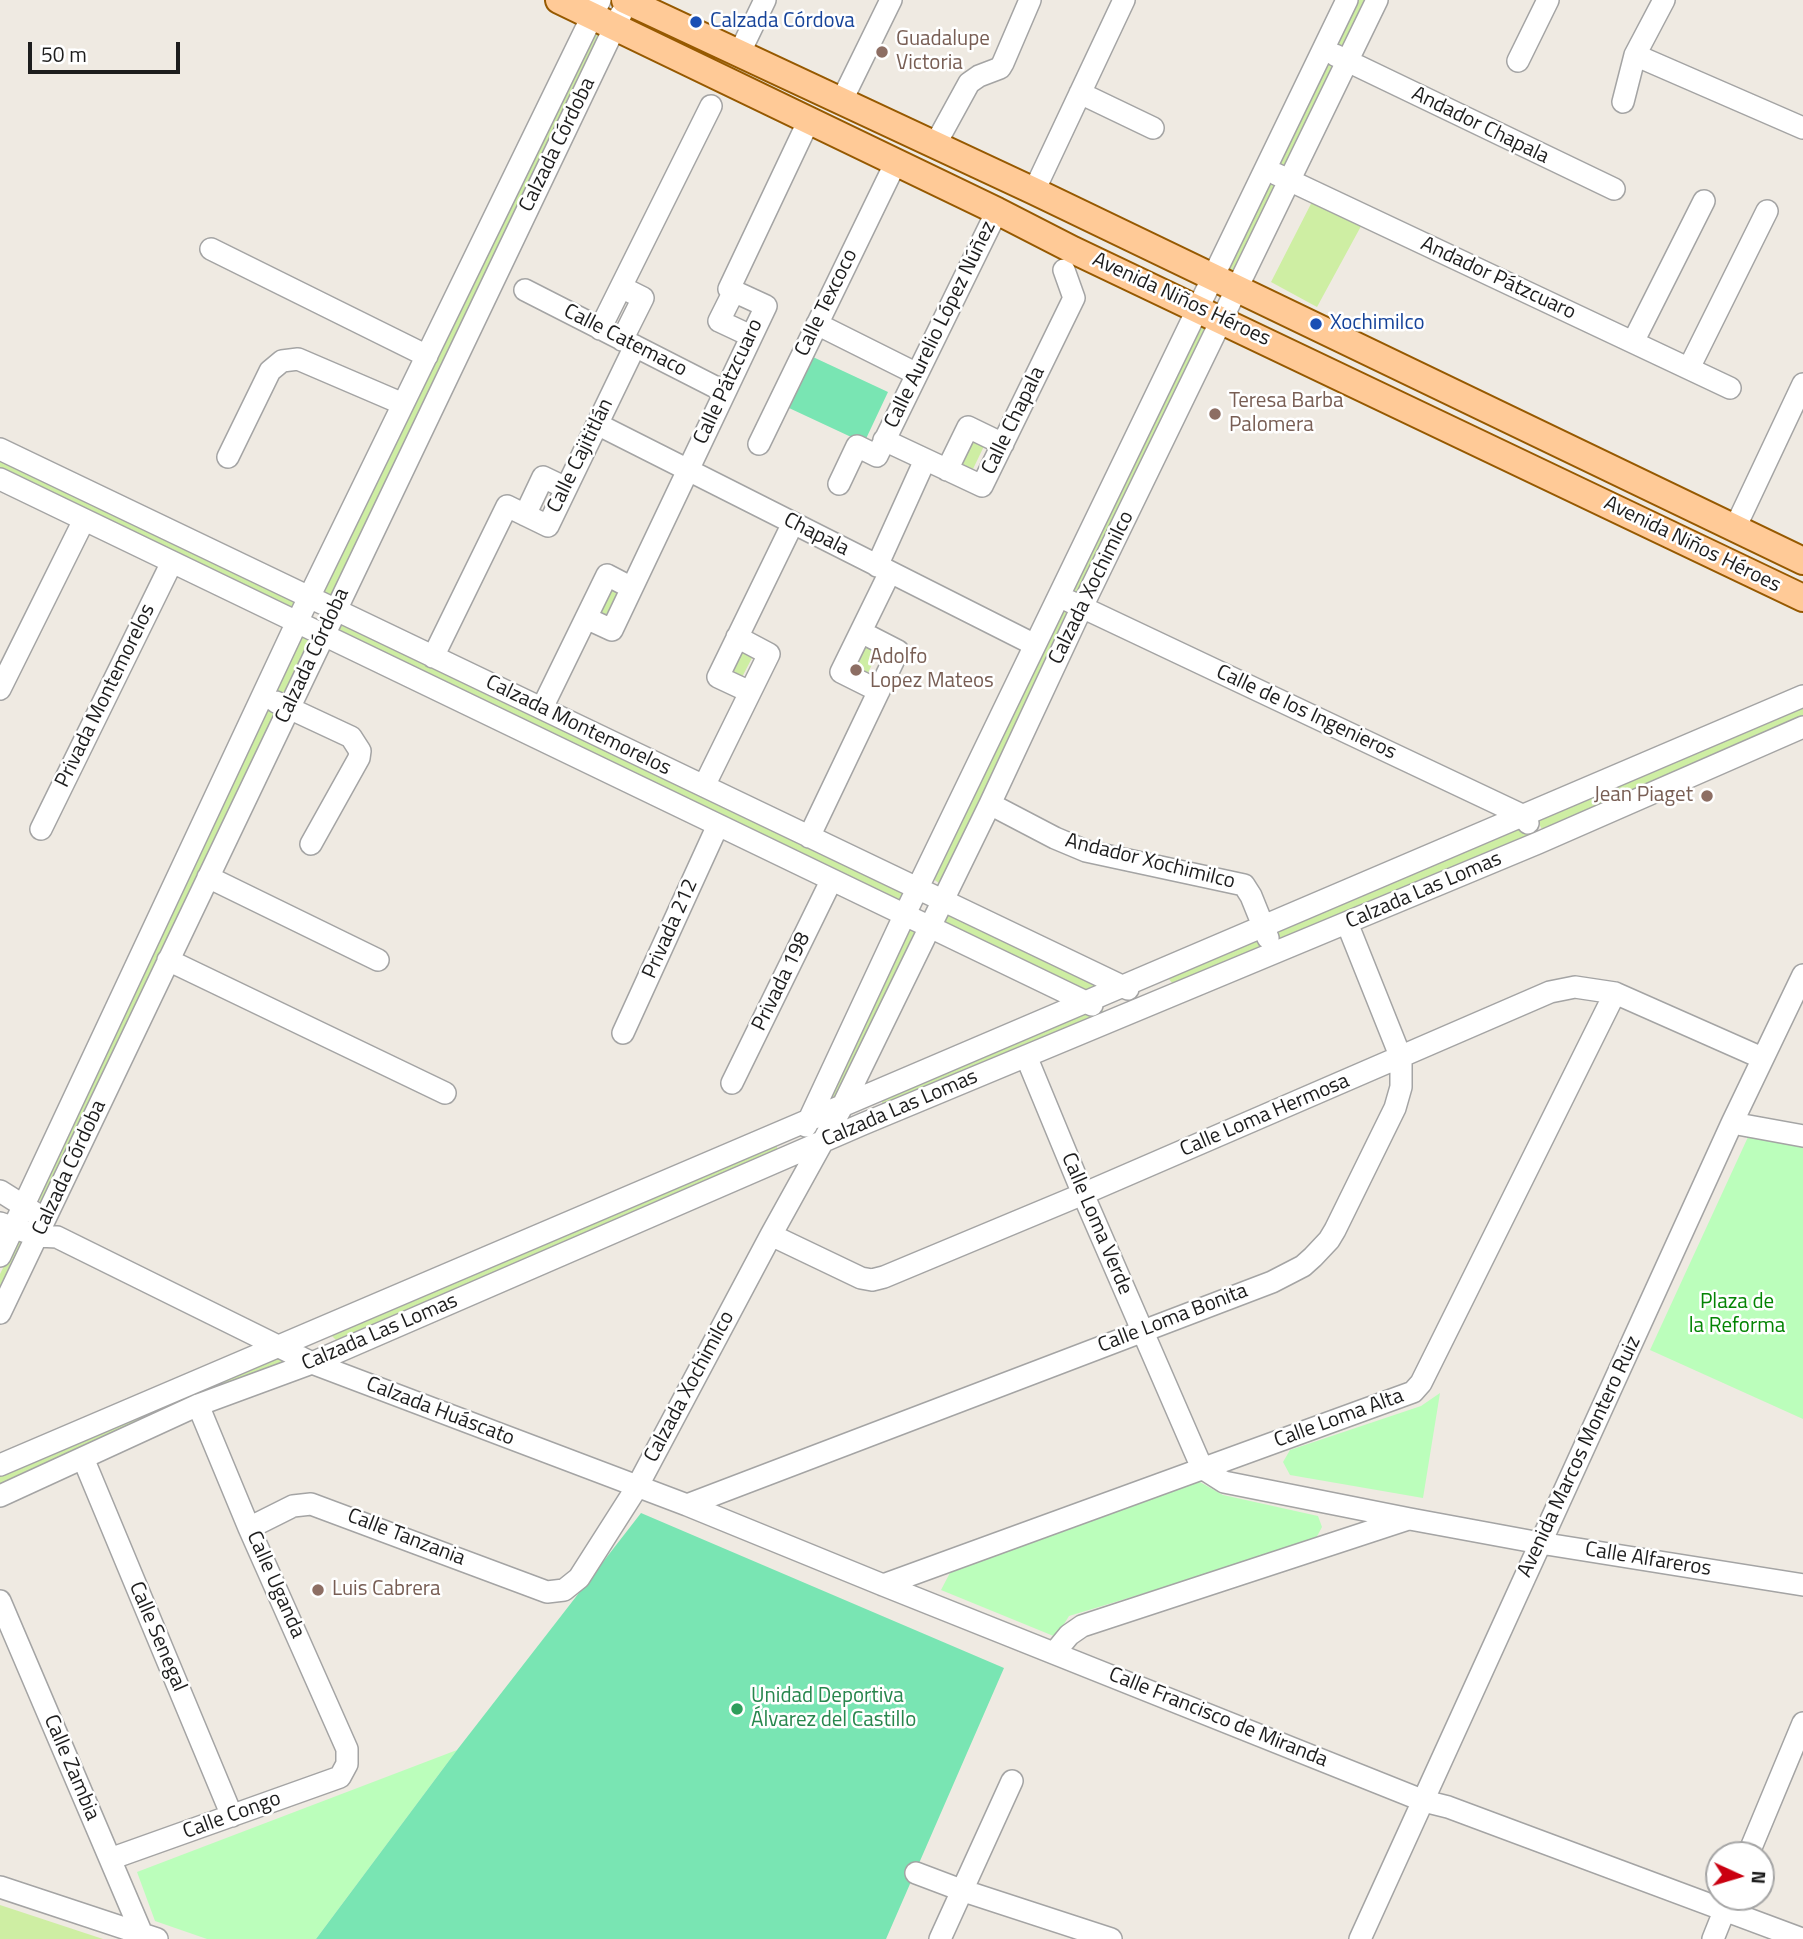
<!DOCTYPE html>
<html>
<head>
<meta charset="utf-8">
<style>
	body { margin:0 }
	#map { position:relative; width:1803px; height:1939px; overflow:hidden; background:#efeae2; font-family:"Titillium Web",sans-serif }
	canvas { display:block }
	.north { position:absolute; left:1705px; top:1841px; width:70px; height:70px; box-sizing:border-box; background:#fff; border:2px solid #a5a5a5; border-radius:50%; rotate:94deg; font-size:19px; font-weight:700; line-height:28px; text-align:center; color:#1d1d1d }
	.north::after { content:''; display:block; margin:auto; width:24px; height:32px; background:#ca0010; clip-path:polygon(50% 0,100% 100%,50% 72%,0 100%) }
	.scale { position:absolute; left:28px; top:42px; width:152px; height:32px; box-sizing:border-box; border:4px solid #1d1d1d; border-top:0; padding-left:9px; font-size:21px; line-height:24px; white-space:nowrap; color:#1d1d1d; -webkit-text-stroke:5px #fff; paint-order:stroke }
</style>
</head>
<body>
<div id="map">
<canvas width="1803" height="1939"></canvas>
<div class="north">N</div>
<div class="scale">50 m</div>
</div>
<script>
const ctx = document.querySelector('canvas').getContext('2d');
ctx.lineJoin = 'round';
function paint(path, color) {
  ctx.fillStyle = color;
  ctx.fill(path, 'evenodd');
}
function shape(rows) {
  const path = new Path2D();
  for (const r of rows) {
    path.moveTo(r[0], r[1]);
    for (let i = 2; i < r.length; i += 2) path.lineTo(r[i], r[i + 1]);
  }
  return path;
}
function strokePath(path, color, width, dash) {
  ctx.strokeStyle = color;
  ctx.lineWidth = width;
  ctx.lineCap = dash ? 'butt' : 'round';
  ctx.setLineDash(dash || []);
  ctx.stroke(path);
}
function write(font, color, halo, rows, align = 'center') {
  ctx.font = font + ' "Titillium Web",sans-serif';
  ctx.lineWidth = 5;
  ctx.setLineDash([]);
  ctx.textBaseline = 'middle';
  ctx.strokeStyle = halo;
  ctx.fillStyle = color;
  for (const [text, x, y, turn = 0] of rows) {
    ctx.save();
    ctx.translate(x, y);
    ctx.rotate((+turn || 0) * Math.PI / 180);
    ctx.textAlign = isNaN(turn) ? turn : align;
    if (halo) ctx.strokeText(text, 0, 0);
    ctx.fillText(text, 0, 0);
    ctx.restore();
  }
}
paint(shape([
	[1353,0,1372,0,1236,276,1224,271],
	[598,19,613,31,335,610,310,598,297,622,323,635,48,1203,34,1199,297,622,0,475,0,449,310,597],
	[1316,194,1366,217,1317,307,1271,282],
	[1202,317,1222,319,947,889,932,878],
	[972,438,985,444,973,469,960,463],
	[608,586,621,593,609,618,595,611],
	[342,619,909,888,901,906,334,636],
	[866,643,879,650,867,675,854,668],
	[739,649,753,656,740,681,727,674],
	[1803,698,1803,723,1548,839,1536,819],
	[1524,816,1535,837,1282,950,1272,930],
	[948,903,1107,986,1086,994,932,921],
	[907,925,919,931,843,1105,825,1105],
	[1264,927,1275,953,1175,986,1166,976],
	[1085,1002,1110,1014,883,1109,881,1096],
	[775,1142,780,1155,340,1344,330,1334],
	[19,1236,35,1241,0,1309,0,1274],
	[277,1347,303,1360,0,1491,0,1470],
	[0,1905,103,1939,0,1939]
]), '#ceeea3');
paint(shape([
	[1748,1137,1803,1146,1803,1419,1650,1350],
	[1440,1393,1423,1498,1290,1475,1283,1462,1290,1450,1421,1406],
	[1198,1481,1223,1495,1318,1516,1322,1527,1314,1542,1069,1616,1056,1637,941,1590,953,1567],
	[457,1750,316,1939,207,1939,155,1921,137,1872]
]), '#bbfebb');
paint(shape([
	[813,357,888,392,864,443,789,408],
	[641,1513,1004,1668,886,1939,316,1939,457,1750]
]), '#79e5b3');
const minor = shape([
	[739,54,765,0],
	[1335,55,1614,189],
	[1635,55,1803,128],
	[1518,61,1548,0],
	[1080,93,1153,128],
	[841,102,891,0],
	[1623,102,1635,55,1664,0],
	[935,145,969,83,979,76,1000,68,1003,63,1030,0],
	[1276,174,1730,388],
	[1034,191,1124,0],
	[211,249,427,356],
	[621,287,643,298,622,340],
	[525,290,725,392],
	[734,291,719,321,751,336],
	[817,324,917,374],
	[600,329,711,106],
	[1633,342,1704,201],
	[1689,368,1767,211],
	[597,424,1035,645],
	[884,440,982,486,1074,298,1064,270],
	[759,444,896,162],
	[0,449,1128,989],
	[228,457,270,371,282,361,298,359,403,404],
	[947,470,968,427,1003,444],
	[0,479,1092,1005],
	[839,484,857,446,877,456,997,211],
	[525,515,543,477,566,488],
	[1735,528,1803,384],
	[877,566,925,460],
	[1069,601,1524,816,1528,823],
	[586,618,612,630,766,306,729,289,809,120],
	[433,657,507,506,548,526,635,346],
	[0,689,84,520],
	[879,691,841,672,890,572],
	[750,692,718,677,793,523],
	[276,702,351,737,360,751,359,758,311,844],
	[542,708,607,575,632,588],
	[704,786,769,654,737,637],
	[990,804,1055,838,1086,851,1244,885,1251,896,1268,938],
	[41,829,172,562],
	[809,837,898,651,861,632],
	[208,877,378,960],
	[168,960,445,1093],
	[623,1033,718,825],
	[1026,1056,1083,1194,1202,1468,1224,1482,1410,1519,1540,1543,1803,1585],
	[732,1083,831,881],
	[1732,1123,1803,1136],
	[806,1126,905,914,1347,0],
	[0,1191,35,1213],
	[0,1223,38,1236,57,1237,312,1363,687,1505,883,1585,1424,1801,1448,1807,1802,1939],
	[771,1235,861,1278,872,1280,884,1277,1083,1194,1550,992,1575,987,1615,993,1762,1058],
	[0,1256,297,622,600,0],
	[0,1313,621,14],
	[83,1458,232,1816],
	[0,1465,1803,696],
	[0,1496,198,1405,312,1363,863,1124,1538,843,1803,727],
	[687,1505,1272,1282,1303,1266,1313,1257,1329,1240,1335,1230,1395,1108,1401,1087,1401,1058,1347,923],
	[249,1528,293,1506,311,1504,547,1592,564,1590,579,1578,637,1487,771,1235,843,1105,990,804,1082,607,1377,0],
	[883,1585,1413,1392,1421,1383,1615,993],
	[0,1601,142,1934],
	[1055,1652,1069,1635,1082,1626,1408,1519],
	[1748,1855,1803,1723],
	[110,1859,340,1777,347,1764,347,1749,249,1528,198,1405],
	[916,1873,961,1890,1111,1939],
	[0,1887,157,1939],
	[940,1939,1012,1781],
	[1360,1939,1732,1123,1803,975],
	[1713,1939,1729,1899]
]);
const major = shape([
	[559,0,997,211,1073,250,1803,598],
	[625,0,1034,191,1803,561]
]);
strokePath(minor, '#a4a4a4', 24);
strokePath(major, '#965900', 30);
strokePath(minor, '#fff', 21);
strokePath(major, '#ffca97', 26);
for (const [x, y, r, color] of [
	[696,22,7,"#1a4fb4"],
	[882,52,7,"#8d6e63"],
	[1316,324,7,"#1a4fb4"],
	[1215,414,7,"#8d6e63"],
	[856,670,7,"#8d6e63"],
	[1707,796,7,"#8d6e63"],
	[318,1590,7,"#8d6e63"],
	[737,1709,7,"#2e9e5b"]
]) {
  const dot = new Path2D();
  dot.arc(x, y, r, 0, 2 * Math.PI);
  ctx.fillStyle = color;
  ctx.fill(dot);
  strokePath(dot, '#fff', 2.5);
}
write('21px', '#164399', '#fff', [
	["Calzada Córdova",710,22],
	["Xochimilco",1330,324]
], 'left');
write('21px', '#785e54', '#fff', [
	["Guadalupe",896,40],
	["Victoria",896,64],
	["Teresa Barba",1229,402],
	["Palomera",1229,426],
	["Adolfo",870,658],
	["Lopez Mateos",870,682],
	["Jean Piaget",1693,796,"right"],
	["Luis Cabrera",332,1590]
], 'left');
write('21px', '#1d1d1d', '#fff', [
	["Andador Chapala",1480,126,26],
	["Calzada Córdoba",558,145,-64],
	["Andador Pátzcuaro",1498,279,25],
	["Avenida Niños Héroes",1181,300,25],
	["Calle Texcoco",827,303,-64],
	["Calle Aurelio López Núñez",941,325,-64],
	["Calle Catemaco",625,341,27],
	["Calle Pátzcuaro",729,382,-65],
	["Calle Chapala",1014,421,-64],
	["Calle Cajititlán",581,456,-64],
	["Chapala",816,535,27],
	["Avenida Niños Héroes",1692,545,26],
	["Calzada Xochimilco",1092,588,-64],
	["Calzada Córdoba",313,656,-65],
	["Privada Montemorelos",106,696,-64],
	["Calle de los Ingenieros",1306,713,25],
	["Calzada Montemorelos",578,726,26],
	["Andador Xochimilco",1150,862,14],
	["Calzada Las Lomas",1424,891,-23],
	["Privada 212",671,929,-66],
	["Privada 198",782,982,-64],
	["Calzada Las Lomas",900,1109,-23],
	["Calle Loma Hermosa",1265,1116,-23],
	["Calzada Córdoba",70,1168,-65],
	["Calle Loma Verde",1096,1224,67],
	["Calle Loma Bonita",1173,1319,-21],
	["Calzada Las Lomas",380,1333,-23],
	["Calzada Xochimilco",690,1387,-62],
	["Calzada Huáscato",440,1412,21],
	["Calle Loma Alta",1339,1419,-20],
	["Avenida Marcos Montero Ruiz",1580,1457,-65],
	["Calle Tanzania",406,1538,21],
	["Calle Alfareros",1648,1560,9],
	["Calle Uganda",275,1585,66],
	["Calle Senegal",157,1637,67],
	["Calle Francisco de Miranda",1218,1718,22],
	["Calle Zambia",71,1768,67],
	["Calle Congo",232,1816,-20]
]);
write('21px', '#038403', '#fff', [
	["Plaza de",1737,1303],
	["la Reforma",1737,1327]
]);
write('21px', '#27864d', '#fff', [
	["Unidad Deportiva",751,1697],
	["Álvarez del Castillo",751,1721]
], 'left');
</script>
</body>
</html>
